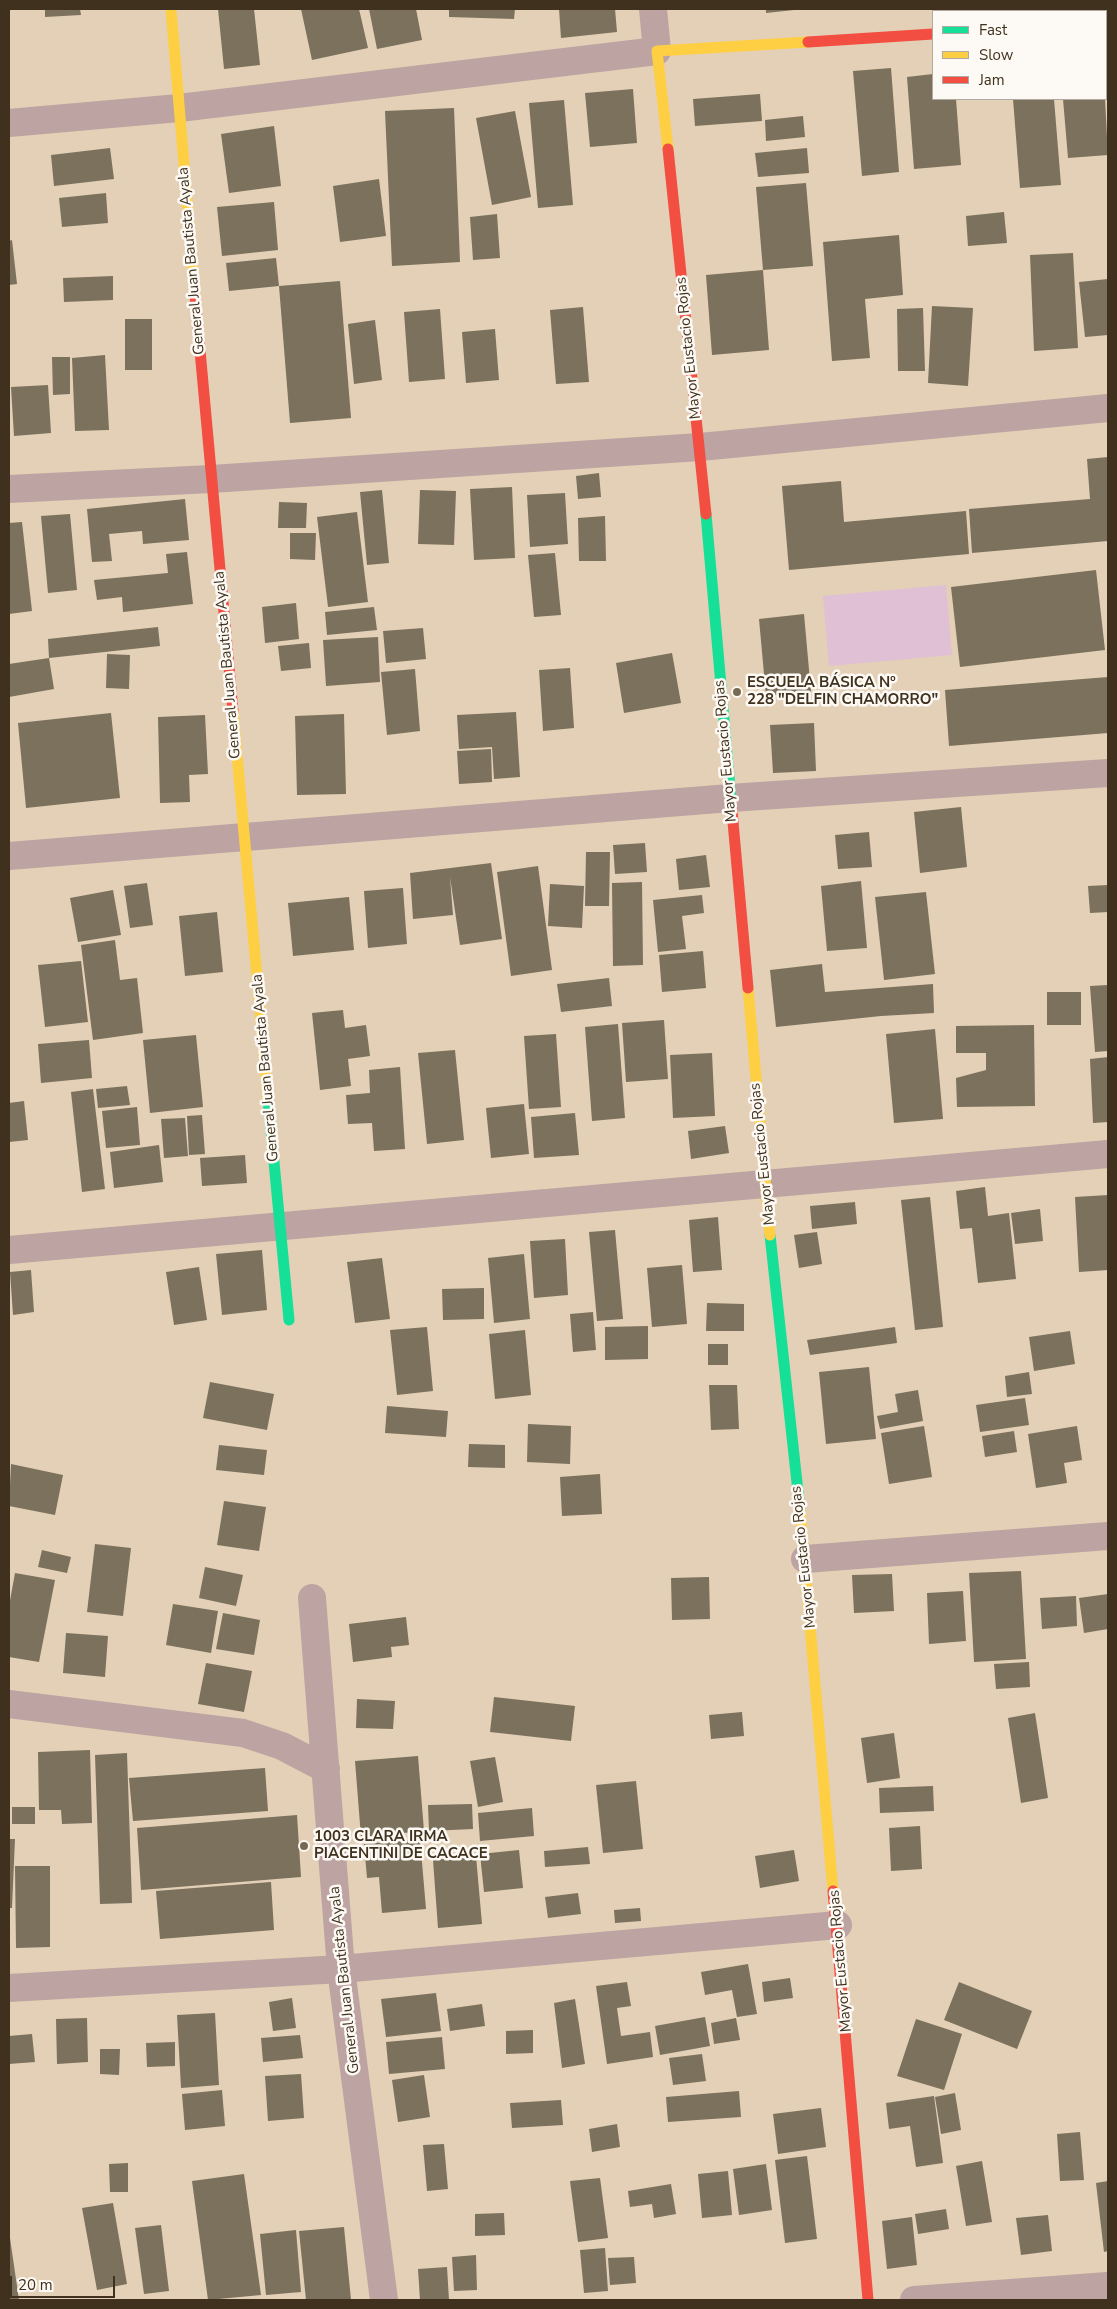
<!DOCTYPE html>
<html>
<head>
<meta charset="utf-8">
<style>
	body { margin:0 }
	#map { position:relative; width:1117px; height:2309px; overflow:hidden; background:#e3d0b6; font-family:"Nunito Sans",sans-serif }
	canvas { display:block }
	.frame { position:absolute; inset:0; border:10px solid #3f311d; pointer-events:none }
	.legend { position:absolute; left:932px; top:10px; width:175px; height:90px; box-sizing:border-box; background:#fdf9f5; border:1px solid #b1a99f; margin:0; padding:6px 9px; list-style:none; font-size:15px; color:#3f311d }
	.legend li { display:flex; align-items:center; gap:10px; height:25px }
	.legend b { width:25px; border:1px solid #b1a99f }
	.scale { position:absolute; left:10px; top:2276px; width:105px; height:22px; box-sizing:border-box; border:2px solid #3f311d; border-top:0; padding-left:6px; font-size:15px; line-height:18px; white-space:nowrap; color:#3f311d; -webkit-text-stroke:4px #fdf9f5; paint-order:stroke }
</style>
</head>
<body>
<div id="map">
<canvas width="1117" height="2309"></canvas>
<div class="frame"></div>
<ul class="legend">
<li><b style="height:6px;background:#16e098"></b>Fast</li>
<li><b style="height:6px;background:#ffcf43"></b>Slow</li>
<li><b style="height:6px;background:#f24e42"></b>Jam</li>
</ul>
<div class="scale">20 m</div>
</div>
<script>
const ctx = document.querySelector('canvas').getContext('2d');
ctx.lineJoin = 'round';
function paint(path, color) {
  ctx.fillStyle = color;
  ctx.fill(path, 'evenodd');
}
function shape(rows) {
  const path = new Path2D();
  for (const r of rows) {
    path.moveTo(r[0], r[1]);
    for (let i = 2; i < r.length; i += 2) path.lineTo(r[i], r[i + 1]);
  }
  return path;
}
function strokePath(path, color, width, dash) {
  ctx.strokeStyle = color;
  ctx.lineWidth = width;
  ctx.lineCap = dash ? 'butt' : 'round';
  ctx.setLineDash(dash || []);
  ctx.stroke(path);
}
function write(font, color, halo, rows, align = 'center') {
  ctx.font = font + ' "Nunito Sans",sans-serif';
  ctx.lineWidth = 5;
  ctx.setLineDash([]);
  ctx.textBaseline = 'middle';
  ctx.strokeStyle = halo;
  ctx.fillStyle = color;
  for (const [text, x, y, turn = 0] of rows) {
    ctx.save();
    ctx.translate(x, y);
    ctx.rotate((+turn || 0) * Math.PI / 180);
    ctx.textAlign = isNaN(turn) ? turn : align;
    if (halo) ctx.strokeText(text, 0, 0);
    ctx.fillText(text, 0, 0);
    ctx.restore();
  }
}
paint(shape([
	[946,585,952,655,829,666,823,596]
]), '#dfc0d5');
paint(shape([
	[45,9,80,9,81,15,45,17],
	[218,9,254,9,260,65,224,69],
	[301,9,359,9,368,48,312,60],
	[369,9,416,9,422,40,377,49],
	[449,9,515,9,514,19,449,17],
	[559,9,615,9,617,32,561,38],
	[766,9,793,9,794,10,766,13],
	[891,68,899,172,862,176,853,71],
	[933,74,933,99,956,99,961,165,914,169,907,77],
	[633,89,637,143,590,147,585,93],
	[760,94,762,121,695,126,693,99],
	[1013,99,1054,99,1061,185,1020,188],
	[1063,99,1105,99,1108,155,1068,158],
	[564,100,573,205,538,208,529,103],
	[454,108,460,262,392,266,385,111],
	[515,111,531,197,492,205,476,118],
	[803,116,805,137,766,141,765,120],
	[274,126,281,186,229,193,221,134],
	[110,148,114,179,54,186,51,155],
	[807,148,809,173,758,177,755,153],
	[379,179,386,236,340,242,333,186],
	[806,183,813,266,763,270,769,350,712,355,706,275,763,270,756,187],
	[106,193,108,223,62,227,59,198],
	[274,202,278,250,222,256,217,207],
	[1004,212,1007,243,968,246,966,216],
	[497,214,500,258,473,260,470,217],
	[899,235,903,295,865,299,870,358,832,361,823,242],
	[12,240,17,284,9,285,9,241],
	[1073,253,1078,348,1034,351,1030,255],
	[276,258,279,286,229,291,226,263],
	[113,276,113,300,64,302,63,278],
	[1108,279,1108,335,1085,337,1079,282],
	[340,281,351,418,290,423,279,286],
	[932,306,973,308,968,386,928,383],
	[583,307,589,382,556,384,550,310],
	[923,308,925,371,898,371,897,309],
	[440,309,445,379,409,382,404,312],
	[125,319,152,319,152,370,125,370],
	[375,320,382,380,354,384,348,324],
	[495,329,499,380,466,383,462,332],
	[105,355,109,430,75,431,72,358],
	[52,357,70,357,70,394,53,395],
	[48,385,51,433,14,436,11,387],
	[1108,457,1108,541,972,553,969,509,1090,499,1087,459],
	[599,473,601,497,578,499,576,476],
	[841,481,844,522,966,511,969,554,789,570,782,486],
	[512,487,515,558,474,560,470,489],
	[382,490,389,563,367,565,360,492],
	[420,490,456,491,454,545,418,544],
	[565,493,568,544,530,547,527,495],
	[185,499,189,540,143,544,142,531,109,534,112,561,92,562,87,509],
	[279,502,307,503,306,528,278,528],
	[357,512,368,602,328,607,317,517],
	[70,514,77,590,48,593,41,516],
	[605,516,606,561,579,561,578,518],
	[22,522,32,611,9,614,9,523],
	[290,533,316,533,315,560,290,559],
	[187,552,193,604,123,612,122,597,97,600,94,580,168,573,166,554],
	[555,553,561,615,534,617,528,555],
	[1096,570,1105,650,960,667,951,587],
	[296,603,299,639,265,643,262,607],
	[374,607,377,630,327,635,325,612],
	[804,614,811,692,766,696,759,619],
	[158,627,160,646,49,658,48,639],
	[423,628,426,659,386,663,383,631],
	[378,637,380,682,326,686,323,640],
	[309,643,311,668,281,671,278,646],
	[672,653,681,703,624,713,616,663],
	[107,654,130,655,129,689,106,688],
	[49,658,54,689,9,697,9,664],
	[570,668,574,728,543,731,539,670],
	[415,669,420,731,387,735,381,672],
	[1108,677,1108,733,949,746,945,690],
	[516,712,520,777,494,779,492,747,459,749,457,715],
	[111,713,120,798,26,808,18,723],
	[344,714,346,794,297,795,295,716],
	[205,715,208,774,189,775,190,802,160,803,158,717],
	[814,723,816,771,773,773,770,725],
	[491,749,492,782,459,784,457,751],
	[961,807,967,867,920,873,914,812],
	[869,832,872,867,838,869,835,835],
	[645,843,647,872,615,874,613,845],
	[586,852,610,852,609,906,585,906],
	[706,855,710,887,679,890,676,859],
	[491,863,502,939,460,945,450,877,453,915,413,919,410,873],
	[538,866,552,970,511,976,497,872],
	[861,881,867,948,827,951,821,886],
	[642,882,643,965,613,966,612,883],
	[147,883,153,925,130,928,124,886],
	[550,884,584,886,582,928,548,926],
	[1108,885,1108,912,1090,913,1088,886],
	[403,888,407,944,368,948,364,891],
	[113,890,121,935,78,942,70,898],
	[926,892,935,974,884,980,875,897],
	[702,895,704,913,682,916,686,949,658,952,653,900],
	[349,897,354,950,293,956,288,903],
	[217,912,223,972,185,976,179,916],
	[115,940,120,980,137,978,143,1033,93,1040,81,945],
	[703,951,706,988,662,992,659,955],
	[81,961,88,1022,45,1027,38,965],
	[822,964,825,992,933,984,934,1013,881,1016,776,1027,770,970],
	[609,978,612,1006,561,1012,557,984],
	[1108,985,1108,1051,1095,1052,1090,986],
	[1047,992,1081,992,1081,1025,1047,1025],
	[343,1010,345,1028,366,1025,370,1056,348,1059,351,1086,320,1090,312,1013],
	[664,1020,668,1079,626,1082,622,1023],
	[618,1024,625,1118,592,1121,585,1027],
	[1034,1025,1035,1106,957,1107,956,1078,986,1070,986,1053,956,1053,956,1026],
	[935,1029,943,1119,894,1123,886,1034],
	[556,1034,561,1107,529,1109,524,1036],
	[196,1035,203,1107,150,1113,143,1040],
	[89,1040,92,1078,41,1083,38,1044],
	[455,1050,464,1140,427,1144,418,1053],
	[712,1053,715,1116,673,1118,670,1055],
	[1108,1057,1108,1122,1093,1123,1090,1059],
	[400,1067,405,1149,374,1151,372,1123,348,1124,346,1095,370,1093,369,1070],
	[127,1086,130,1105,98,1108,96,1089],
	[93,1089,105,1189,82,1192,71,1092],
	[24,1101,28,1140,9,1142,9,1103],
	[524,1104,529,1154,491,1158,486,1108],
	[137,1107,140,1145,106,1148,102,1111],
	[575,1113,579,1155,534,1158,531,1117],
	[202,1115,205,1154,189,1155,187,1116],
	[185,1118,188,1156,164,1158,161,1119],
	[725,1126,729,1153,691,1159,688,1131],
	[159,1145,163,1182,114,1188,110,1152],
	[245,1155,247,1183,202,1186,200,1158],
	[985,1187,988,1216,1009,1213,1016,1279,978,1283,972,1228,960,1229,956,1191],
	[1108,1195,1108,1270,1079,1272,1075,1197],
	[930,1197,943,1327,915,1330,901,1200],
	[855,1202,857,1224,812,1229,810,1206],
	[1040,1209,1043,1241,1015,1244,1011,1213],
	[718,1217,722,1270,693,1272,689,1220],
	[615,1230,623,1319,597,1321,589,1232],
	[817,1232,822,1264,799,1268,794,1235],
	[565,1239,568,1295,534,1298,530,1241],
	[262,1250,267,1310,222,1315,216,1254],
	[524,1254,530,1319,494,1323,488,1258],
	[382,1258,390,1319,355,1323,347,1262],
	[682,1265,687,1324,652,1327,647,1268],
	[199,1267,207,1320,174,1325,166,1272],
	[31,1270,34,1312,13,1315,10,1272],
	[484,1288,484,1319,443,1320,442,1289],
	[707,1303,744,1304,744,1331,706,1331],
	[593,1312,596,1350,573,1352,570,1314],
	[648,1326,648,1359,605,1360,605,1327],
	[427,1327,433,1391,397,1395,390,1330],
	[895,1327,897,1343,810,1355,807,1340],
	[525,1330,531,1395,495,1399,489,1334],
	[1070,1331,1075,1364,1034,1371,1029,1337],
	[708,1344,728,1344,728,1365,708,1365],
	[869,1367,876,1439,826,1444,819,1372],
	[1029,1372,1032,1394,1007,1397,1005,1376],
	[210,1382,274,1394,267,1430,203,1418],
	[709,1385,737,1385,739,1429,711,1430],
	[918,1390,923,1421,880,1429,877,1416,898,1412,895,1394],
	[1025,1398,1029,1425,980,1432,976,1405],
	[387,1406,448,1411,446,1437,385,1433],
	[528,1424,571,1426,570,1464,527,1462],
	[924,1426,932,1477,889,1484,881,1433],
	[1077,1426,1082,1460,1064,1463,1067,1483,1036,1488,1028,1434],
	[1014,1431,1017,1452,985,1457,982,1436],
	[469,1444,505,1445,505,1468,468,1467],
	[219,1445,267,1450,264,1475,216,1470],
	[11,1464,63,1475,55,1515,9,1506],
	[600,1474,602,1514,562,1516,560,1477],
	[224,1501,266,1507,259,1551,217,1545],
	[95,1544,131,1548,123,1616,87,1612],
	[42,1550,71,1557,67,1573,38,1567],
	[205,1567,243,1575,236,1606,199,1598],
	[1021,1571,1026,1659,974,1662,969,1573],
	[15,1573,55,1580,39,1662,9,1657,9,1606],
	[892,1574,894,1611,854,1613,852,1575],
	[709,1577,710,1619,672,1620,671,1578],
	[963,1591,966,1641,929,1644,927,1593],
	[1108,1594,1108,1629,1084,1633,1079,1598],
	[1076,1596,1077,1626,1042,1629,1040,1598],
	[173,1604,218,1611,211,1653,166,1645],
	[223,1613,260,1620,254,1655,216,1649],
	[406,1617,409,1645,391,1647,392,1657,353,1662,349,1624],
	[66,1633,108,1636,105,1677,63,1673],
	[1029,1662,1030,1687,996,1689,994,1664],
	[206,1663,252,1671,244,1712,198,1704],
	[494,1697,575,1706,571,1741,490,1732],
	[357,1699,395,1701,393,1729,356,1728],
	[742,1712,744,1736,711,1739,709,1715],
	[1035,1713,1048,1798,1021,1803,1008,1718],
	[894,1733,900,1778,867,1783,861,1738],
	[90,1750,92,1823,62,1824,61,1810,39,1810,38,1752],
	[127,1753,132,1903,100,1904,95,1755],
	[418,1756,424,1831,361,1837,355,1761],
	[495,1757,503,1802,478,1807,470,1761],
	[265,1768,268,1811,133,1821,129,1778],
	[636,1781,643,1849,603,1853,596,1785],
	[933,1786,934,1811,880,1813,879,1788],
	[472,1804,473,1829,429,1831,428,1805],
	[12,1807,35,1807,35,1824,12,1824],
	[532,1808,534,1836,480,1841,478,1813],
	[297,1815,301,1877,141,1890,137,1828],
	[920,1826,922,1869,891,1871,889,1828],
	[9,1839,15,1839,12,1908,9,1908],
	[420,1839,426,1909,382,1913,379,1877,367,1878,364,1844],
	[588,1847,590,1864,545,1867,544,1851],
	[519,1850,523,1888,484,1892,480,1854],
	[794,1850,799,1881,760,1888,755,1856],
	[476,1856,482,1924,438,1928,433,1860],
	[15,1866,50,1866,50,1947,16,1948],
	[271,1882,274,1930,160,1939,156,1891],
	[578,1893,581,1914,548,1918,545,1897],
	[640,1908,641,1921,615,1923,614,1910],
	[748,1964,757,2014,737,2017,732,1990,705,1995,701,1972],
	[790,1978,793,1998,764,2002,762,1982],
	[627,1982,631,2006,617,2008,621,2036,650,2032,653,2057,607,2064,596,1986],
	[959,1982,1032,2011,1017,2049,944,2020],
	[436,1993,441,2031,386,2037,381,1999],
	[292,1998,296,2028,273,2031,269,2002],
	[575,1999,585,2064,562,2068,554,2003],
	[482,2004,485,2026,450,2031,447,2009],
	[215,2013,219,2085,181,2088,177,2015],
	[705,2017,710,2046,660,2055,655,2026],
	[87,2018,88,2062,57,2064,56,2019],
	[736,2018,740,2040,714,2044,711,2023],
	[916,2019,962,2034,944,2090,897,2076],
	[533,2030,533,2053,506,2054,506,2031],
	[32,2034,35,2062,9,2064,9,2036],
	[300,2035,303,2058,263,2062,261,2038],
	[442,2037,445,2069,389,2074,386,2042],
	[175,2042,175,2066,147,2067,146,2043],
	[100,2049,120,2049,119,2075,100,2074],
	[702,2054,706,2081,673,2085,669,2058],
	[301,2074,304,2118,268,2121,265,2076],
	[424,2075,430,2117,398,2122,392,2080],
	[222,2090,225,2126,185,2130,182,2094],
	[739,2091,741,2117,668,2122,666,2097],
	[955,2093,961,2130,941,2134,935,2097],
	[934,2096,943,2163,916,2167,910,2126,889,2129,886,2103],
	[561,2100,563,2125,512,2128,510,2103],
	[821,2108,826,2147,778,2154,773,2114],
	[617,2124,620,2147,592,2152,589,2129],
	[1080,2132,1084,2180,1060,2181,1057,2134],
	[444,2144,448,2189,427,2191,423,2145],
	[807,2156,817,2239,785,2243,775,2160],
	[982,2161,992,2222,966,2226,956,2166],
	[128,2163,128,2192,110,2192,109,2164],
	[766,2164,772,2210,739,2215,733,2169],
	[728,2171,732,2215,702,2218,698,2174],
	[244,2174,261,2295,208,2300,192,2181],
	[600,2178,608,2238,578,2242,570,2181],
	[1108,2181,1108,2251,1104,2252,1096,2183],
	[671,2184,676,2214,654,2218,652,2204,630,2207,628,2191],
	[113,2203,127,2284,97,2290,82,2208],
	[946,2209,949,2229,918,2234,915,2214],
	[504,2213,505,2235,475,2236,475,2214],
	[1048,2215,1052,2251,1021,2255,1016,2218],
	[912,2217,917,2265,887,2269,882,2221],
	[161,2225,169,2291,144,2294,135,2228],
	[344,2227,351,2300,306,2300,299,2231],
	[296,2230,301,2292,266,2295,260,2234],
	[9,2238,10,2238,19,2300,9,2300],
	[605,2248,608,2291,584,2293,580,2250],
	[476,2255,477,2290,454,2291,452,2257],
	[634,2257,636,2283,610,2285,608,2258],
	[447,2267,449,2300,420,2300,418,2269]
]), '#7b715d');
strokePath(shape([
	[9,123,179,108,657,51,653,9],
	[9,489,211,479,700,447,1108,408],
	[9,856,730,798,1108,773],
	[9,1250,1108,1154],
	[805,1559,1108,1536],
	[312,1598,341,1969,384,2300],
	[9,1704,243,1733,282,1746,326,1769],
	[9,1988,341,1969,838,1925],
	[914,2300,1108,2286]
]), '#bda3a1', 28);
strokePath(shape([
	[706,514,731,800],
	[268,1099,289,1320],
	[770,1235,800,1510]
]), '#16e098', 11);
strokePath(shape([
	[171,9,195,296],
	[1106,23,1108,23],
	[668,149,657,51,808,42],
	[233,711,268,1099],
	[748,988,770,1235],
	[800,1510,833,1891]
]), '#ffcf43', 11);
strokePath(shape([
	[808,42,933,34],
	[668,149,706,514],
	[195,296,233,711],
	[731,800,748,988],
	[833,1891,868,2300]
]), '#f24e42', 11);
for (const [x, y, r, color] of [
	[737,692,5,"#786953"],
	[304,1846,5,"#786953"]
]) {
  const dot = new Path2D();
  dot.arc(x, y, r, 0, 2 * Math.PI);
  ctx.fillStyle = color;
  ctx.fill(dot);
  strokePath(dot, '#fdf9f5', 2);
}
write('15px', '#3f311d', '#fdf9f5', [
	["General Juan Bautista Ayala",192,261,-95],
	["Mayor Eustacio Rojas",689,348,-96],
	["General Juan Bautista Ayala",228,665,-95],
	["Mayor Eustacio Rojas",726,751,-95],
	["General Juan Bautista Ayala",266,1068,-95],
	["Mayor Eustacio Rojas",763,1154,-96],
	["Mayor Eustacio Rojas",804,1557,-96],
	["Mayor Eustacio Rojas",841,1961,-95],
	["General Juan Bautista Ayala",345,1980,-96]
]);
write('bold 15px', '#3f311d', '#fdf9f5', [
	["ESCUELA BÁSICA Nº",747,683],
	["228 \"DELFIN CHAMORRO\"",747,700],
	["1003 CLARA IRMA",314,1837],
	["PIACENTINI DE CACACE",314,1854]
], 'left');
</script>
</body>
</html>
